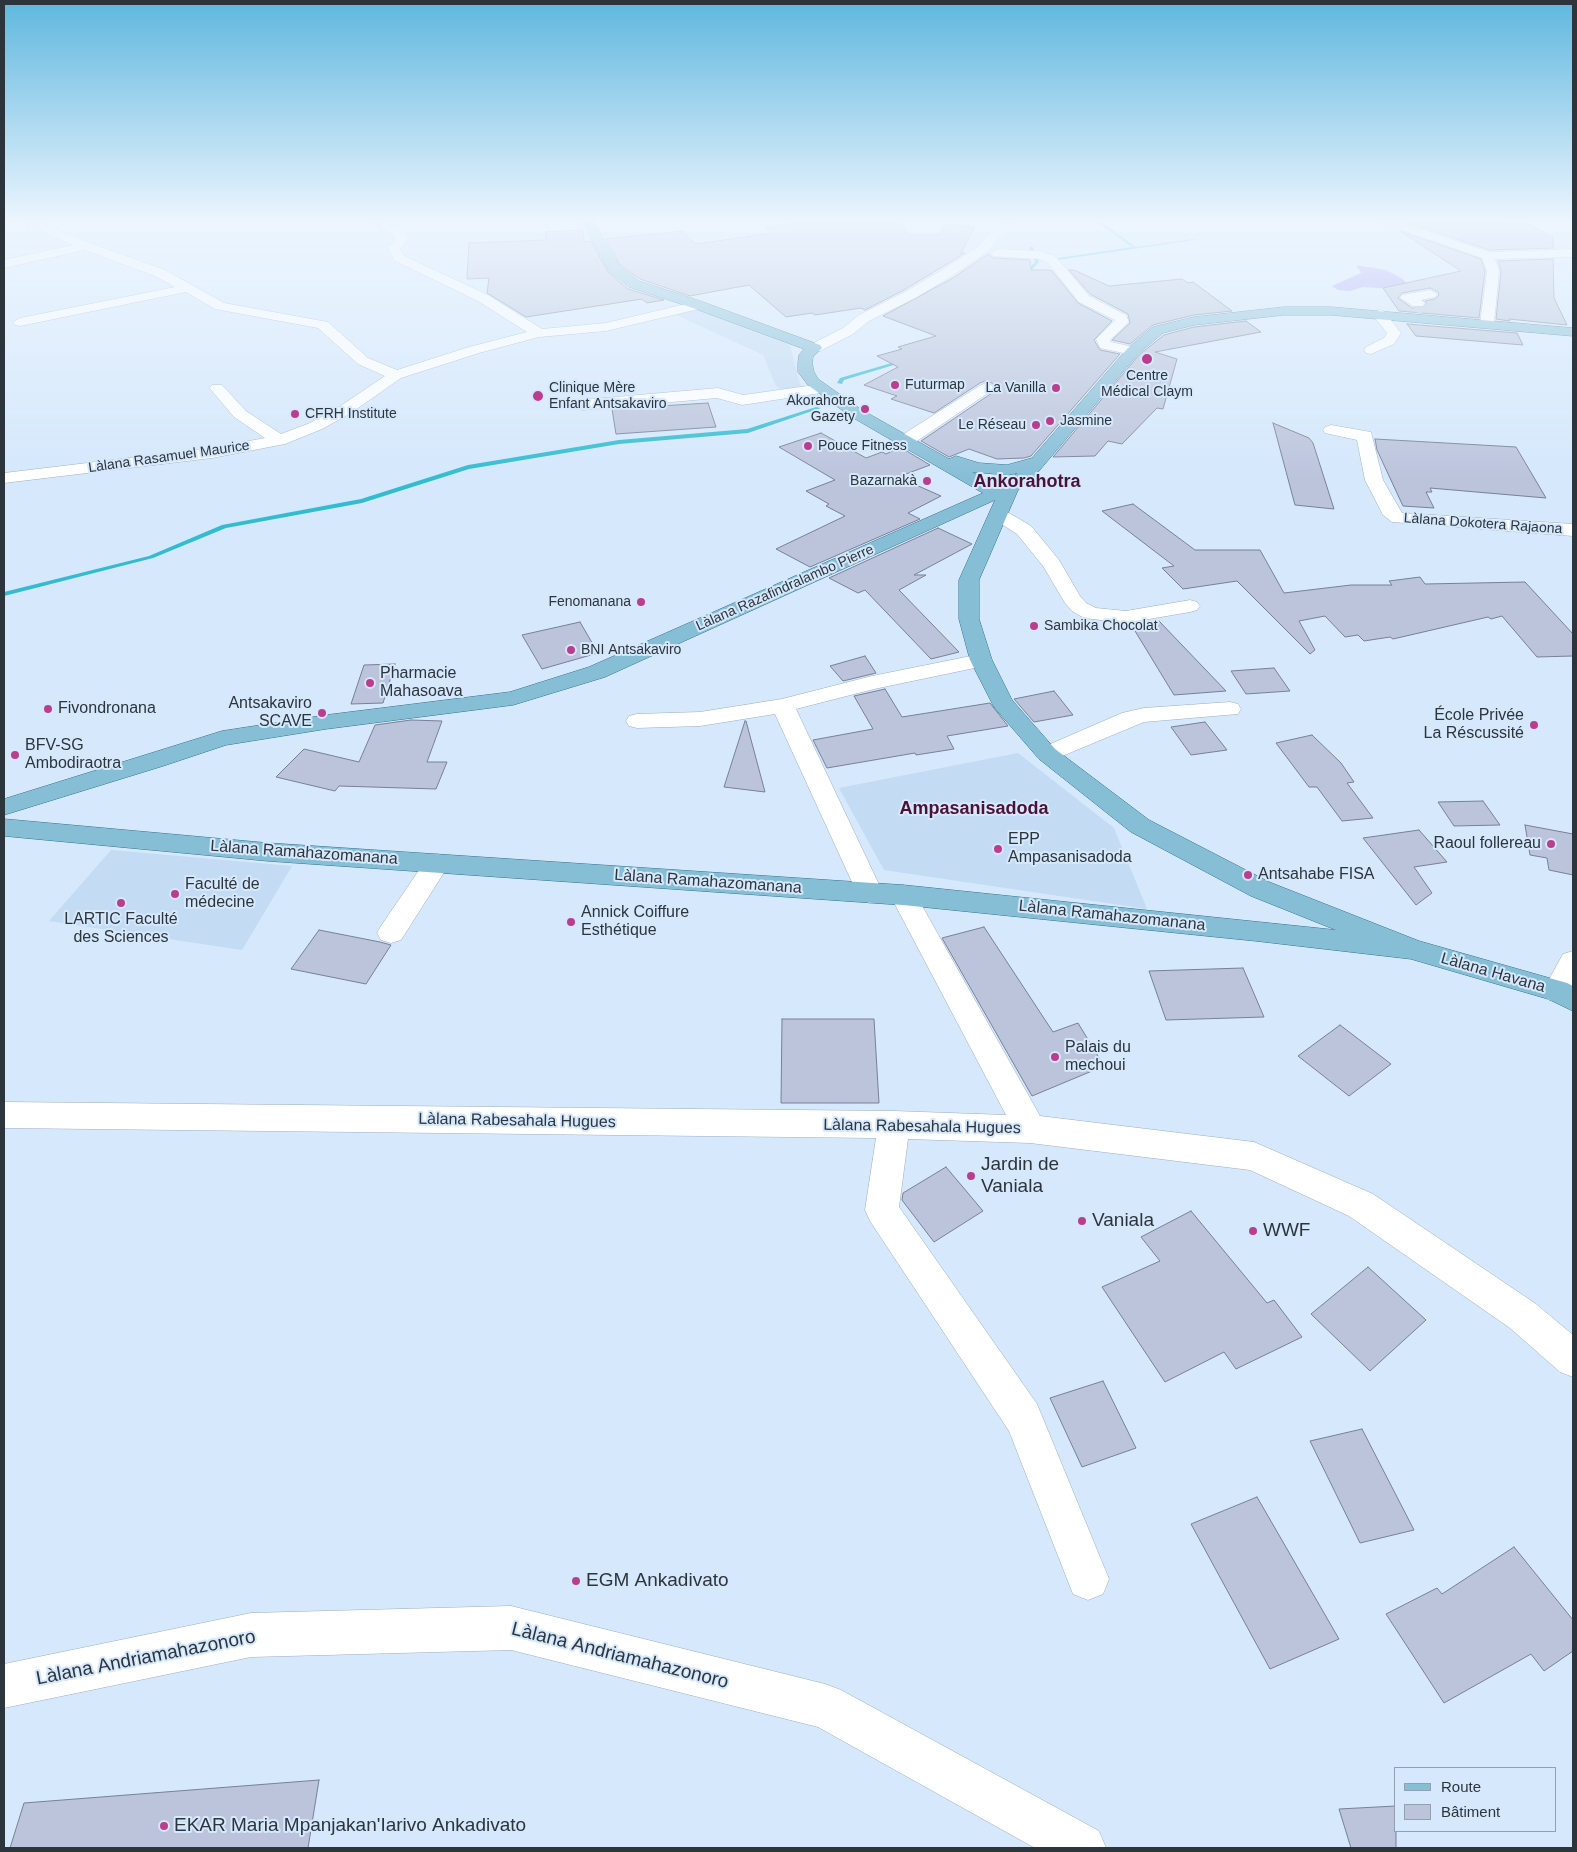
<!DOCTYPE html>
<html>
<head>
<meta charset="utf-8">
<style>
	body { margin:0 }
	#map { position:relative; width:1577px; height:1852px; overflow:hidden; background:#d5e8fc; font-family:Arial,sans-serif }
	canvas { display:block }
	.frame { position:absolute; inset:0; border:5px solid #2d353c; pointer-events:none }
	.legend { position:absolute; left:1394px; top:1767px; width:162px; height:65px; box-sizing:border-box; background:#d5e8fc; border:1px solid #92a0af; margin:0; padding:6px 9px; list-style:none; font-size:15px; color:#2d353c }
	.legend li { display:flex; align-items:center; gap:10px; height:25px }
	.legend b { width:25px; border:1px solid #92a0af }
</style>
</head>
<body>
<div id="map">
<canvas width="1577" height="1852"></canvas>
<div class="frame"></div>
<ul class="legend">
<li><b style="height:6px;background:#86bed6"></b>Route</li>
<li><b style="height:14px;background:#bbc4db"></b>Bâtiment</li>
</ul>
</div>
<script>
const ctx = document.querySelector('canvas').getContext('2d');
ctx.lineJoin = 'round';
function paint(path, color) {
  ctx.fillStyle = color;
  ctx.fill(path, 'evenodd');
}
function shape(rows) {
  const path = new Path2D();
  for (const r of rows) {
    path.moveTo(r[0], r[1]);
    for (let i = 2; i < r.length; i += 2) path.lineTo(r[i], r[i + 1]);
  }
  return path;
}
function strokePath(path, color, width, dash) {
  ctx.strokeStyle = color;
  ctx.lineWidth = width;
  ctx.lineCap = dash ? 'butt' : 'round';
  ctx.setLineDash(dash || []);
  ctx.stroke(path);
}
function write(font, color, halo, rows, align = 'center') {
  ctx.font = font + ' Arial,sans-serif';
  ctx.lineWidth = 4;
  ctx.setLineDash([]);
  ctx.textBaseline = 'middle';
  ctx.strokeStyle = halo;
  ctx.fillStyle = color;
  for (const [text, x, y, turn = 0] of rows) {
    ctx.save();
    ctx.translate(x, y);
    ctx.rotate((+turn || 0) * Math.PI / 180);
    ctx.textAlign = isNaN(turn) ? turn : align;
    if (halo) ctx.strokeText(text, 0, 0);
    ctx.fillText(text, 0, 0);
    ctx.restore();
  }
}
paint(shape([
	[691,307,790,345,800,384,821,400,807,405,776,386,763,355,672,313],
	[1018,753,1114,828,1147,909,884,870,839,788],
	[111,850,292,866,242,950,49,921]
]), '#c3dbf3');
paint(shape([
	[1356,265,1386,270,1403,279,1411,290,1363,287,1350,291,1338,290,1332,286,1361,273]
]), '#aaa2f3');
paint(shape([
	[1099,220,1136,247,1193,239,1195,240,1043,262,1045,260,1132,247,1094,220,1099,220],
	[1029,246,1033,247,1039,262,1022,280,1020,279,1035,262,1029,246],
	[902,360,907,361,844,380,842,384,837,383,840,378,902,360],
	[816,407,821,408,748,433,619,444,469,469,362,503,226,528,153,558,4,596,4,592,149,556,222,525,361,499,468,465,619,440,747,429,816,407]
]), '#33bcd1');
const building = shape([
	[816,220,899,220,909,235,939,235,945,224,975,227,961,253,965,253,904,290,865,310,861,308,815,315,812,313,786,317,749,285,690,296,640,279,620,265,606,239,682,231,696,244,773,233,765,227,816,220],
	[1400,220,1505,220,1506,224,1530,224,1553,238,1553,248,1489,250,1400,220],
	[583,230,584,242,591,241,608,272,628,289,664,300,647,303,642,299,526,317,487,293,489,278,467,279,469,243,546,240,545,232,583,230],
	[1400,231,1481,259,1485,271,1479,318,1399,311,1383,288,1461,271,1400,231],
	[1430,288,1438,292,1439,295,1435,299,1425,301,1427,304,1423,308,1412,308,1398,298,1402,293,1430,288],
	[988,254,993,258,1030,260,1031,270,1049,270,1052,271,1078,303,1112,321,1094,340,1100,350,1120,354,1031,456,1024,458,997,459,969,449,949,457,921,441,992,393,996,388,992,383,985,381,980,383,934,413,891,399,897,396,864,385,898,367,877,356,902,349,898,347,936,336,883,316,953,278,988,254],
	[1553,259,1554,298,1567,325,1509,319,1510,321,1496,319,1501,271,1498,261,1553,259],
	[1069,270,1074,270,1109,286,1182,279,1188,283,1193,282,1232,311,1194,315,1153,325,1130,344,1112,340,1130,323,1128,314,1090,294,1069,270],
	[1246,321,1261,332,1155,352,1177,359,1163,409,1157,408,1122,444,1108,441,1095,456,1053,457,1139,355,1164,335,1194,327,1246,321],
	[1407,324,1517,333,1523,345,1416,336,1407,324],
	[708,403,716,427,616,434,612,409,708,403],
	[1273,423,1309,438,1313,443,1334,509,1295,505,1273,423],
	[821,433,866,458,882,452,886,454,900,447,930,465,898,477,941,496,908,513,920,519,810,567,776,549,845,516,826,506,829,504,806,491,835,480,779,447,821,433],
	[1375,439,1516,447,1546,498,1430,488,1432,492,1426,492,1434,508,1403,506,1377,450,1375,439],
	[1133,504,1195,550,1260,550,1284,593,1351,585,1392,585,1389,581,1420,577,1425,584,1525,582,1573,634,1573,656,1537,657,1502,616,1491,619,1488,617,1393,639,1390,637,1364,641,1358,635,1345,637,1325,616,1299,621,1315,650,1310,654,1237,581,1183,589,1162,568,1174,566,1102,511,1133,504],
	[938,528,972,544,914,575,926,575,899,590,959,652,931,659,865,590,858,593,829,578,938,528],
	[1159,621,1226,691,1174,695,1132,626,1159,621],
	[580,622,598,653,542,669,522,635,580,622],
	[865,656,876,673,843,681,830,666,865,656],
	[395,664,383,703,351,704,364,665,395,664],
	[1274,668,1290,691,1246,694,1231,671,1274,668],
	[885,689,902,717,990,703,1008,726,947,736,954,749,916,755,915,753,827,768,813,740,873,729,854,696,885,689],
	[1054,691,1073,715,1034,722,1014,699,1054,691],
	[411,720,442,721,427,762,447,762,436,789,339,786,335,791,276,777,304,749,359,762,375,725,411,720],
	[745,721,746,721,765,792,724,787,745,721],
	[1205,722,1227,750,1191,755,1171,727,1205,722],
	[1312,735,1341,763,1354,782,1347,783,1373,818,1342,821,1317,787,1309,787,1276,743,1312,735],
	[1483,801,1500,825,1454,826,1438,802,1483,801],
	[1525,825,1573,834,1573,875,1549,870,1547,858,1530,855,1525,825],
	[1419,830,1447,862,1414,867,1432,893,1416,905,1363,838,1419,830],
	[984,927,1053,1032,1078,1023,1104,1066,1032,1096,942,938,984,927],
	[319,930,380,942,391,945,366,984,291,969,319,930],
	[1243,968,1264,1017,1166,1020,1149,971,1243,968],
	[782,1019,874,1019,879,1103,781,1103,782,1019],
	[1340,1025,1391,1064,1349,1096,1298,1056,1340,1025],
	[946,1167,983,1211,934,1242,902,1200,903,1193,946,1167],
	[1191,1211,1267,1303,1274,1300,1302,1337,1236,1369,1224,1352,1165,1382,1102,1287,1160,1261,1141,1237,1191,1211],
	[1368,1267,1426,1320,1370,1371,1311,1314,1368,1267],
	[1103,1381,1136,1448,1082,1467,1050,1398,1103,1381],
	[1362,1429,1414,1530,1360,1543,1310,1441,1362,1429],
	[1257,1497,1339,1639,1270,1669,1191,1524,1257,1497],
	[1514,1547,1573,1620,1573,1651,1544,1671,1531,1654,1444,1703,1386,1614,1437,1588,1442,1594,1514,1547],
	[319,1780,308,1848,10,1848,24,1803,319,1780],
	[1396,1806,1396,1848,1351,1848,1339,1809,1396,1806]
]);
paint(building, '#bbc4db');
strokePath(building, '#788096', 1);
strokePath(shape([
	[1418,303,1424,311]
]), '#b3c4d6', 13, [13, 7]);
const minor = shape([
	[18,220,35,220,90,243,165,270,224,303,328,322,368,358,397,370,469,347,527,332,478,301,395,261,388,249,396,237,391,232,382,231,370,220,384,220,389,225,399,226,408,237,400,249,404,256,488,295,542,329,606,323,698,301,705,305,703,308,606,331,539,337,479,353,401,378,351,413,322,429,285,444,212,458,4,483,4,473,212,448,265,438,234,417,212,391,209,388,212,385,222,385,246,411,281,434,310,423,339,407,385,376,358,364,318,328,215,309,186,292,20,326,15,325,13,322,20,318,175,287,155,276,85,250,4,268,4,260,73,245,18,220],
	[1001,220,1014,220,987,252,952,276,915,298,869,321,853,334,820,351,810,351,808,348,810,345,843,328,859,315,905,292,942,270,979,246,1001,220],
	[1374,220,1393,220,1489,252,1573,249,1573,257,1495,259,1499,271,1494,324,1487,328,1480,324,1487,271,1482,258,1374,220],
	[997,249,1041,251,1056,257,1089,296,1126,315,1129,322,1110,340,1111,342,1138,348,1140,351,1138,354,1133,355,1100,348,1096,339,1115,320,1079,302,1048,263,1039,259,993,256,991,253,997,249],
	[1430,290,1437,294,1435,297,1421,300,1425,303,1423,306,1413,306,1400,298,1402,295,1430,290],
	[1379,310,1384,311,1401,333,1394,344,1371,354,1366,353,1364,350,1366,347,1384,338,1387,333,1372,314,1379,310],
	[986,383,991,385,994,388,991,391,911,445,905,446,899,445,897,441,899,437,981,385,986,383],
	[822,384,827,386,830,389,827,392,742,405,717,398,582,410,576,408,574,405,576,402,582,400,718,388,743,395,822,384],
	[1331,425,1371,432,1383,480,1402,513,1573,524,1573,536,1392,522,1383,515,1365,480,1357,440,1325,433,1323,430,1325,427,1331,425],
	[998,509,1004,510,1031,526,1059,560,1080,596,1086,603,1096,608,1126,611,1190,600,1197,602,1200,606,1197,610,1190,612,1126,623,1084,618,1072,611,1065,603,1043,566,1017,534,992,518,989,514,992,510,998,509],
	[981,654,989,655,992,660,989,665,874,689,796,709,883,893,879,900,870,903,861,900,857,893,775,714,700,726,637,728,629,726,626,721,629,716,637,714,700,712,782,699,872,676,981,654],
	[1230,702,1238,704,1241,709,1238,714,1144,722,1055,759,1047,761,1039,759,1035,754,1039,749,1122,713,1144,708,1230,702],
	[437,854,446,857,450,863,401,940,391,943,381,940,377,933,381,926,428,857,437,854],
	[903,885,912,888,1040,1116,1254,1142,1373,1194,1536,1304,1573,1335,1573,1377,1560,1372,1510,1328,1349,1216,1250,1170,1030,1143,908,1139,899,1207,1037,1404,1109,1579,1103,1594,1088,1600,1073,1594,1009,1431,870,1221,865,1210,876,1138,4,1128,4,1102,894,1111,1006,1115,890,895,894,888,903,885],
	[1573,951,1573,988,1567,999,1557,1002,1547,999,1543,991,1547,983,1563,954,1573,951],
	[511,1606,825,1684,841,1690,1099,1831,1106,1848,1035,1848,818,1727,511,1650,251,1657,4,1708,4,1664,251,1613,511,1606]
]);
const major = shape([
	[581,220,593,220,619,266,639,281,703,302,820,345,822,348,813,357,812,363,814,372,818,379,862,410,949,459,956,456,979,463,1007,465,1032,458,1128,348,1153,327,1194,317,1284,307,1331,307,1573,328,1573,336,1331,315,1284,315,1194,325,1163,333,1138,354,1033,478,1018,490,979,580,979,619,992,660,1012,700,1055,749,1149,820,1269,882,1419,941,1567,983,1573,986,1573,1011,1548,999,1411,959,1256,941,903,905,268,861,4,836,4,819,268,843,903,885,1336,930,1251,896,1131,832,1039,759,994,707,970,660,959,619,959,580,995,500,605,677,513,705,326,729,226,745,163,766,4,815,4,799,222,731,326,715,510,692,589,667,983,493,850,416,808,385,798,372,798,363,799,355,804,349,693,308,629,287,609,271,581,220],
	[972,472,1008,475,1018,473,997,486,972,472]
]);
strokePath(minor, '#9caec1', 1);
strokePath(major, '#33728e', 1);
paint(minor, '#fff');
paint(major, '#86bed6');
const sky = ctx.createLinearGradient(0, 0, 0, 480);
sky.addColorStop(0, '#5fb7df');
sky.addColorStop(0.46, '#ecf5fe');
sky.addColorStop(1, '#ecf5fe00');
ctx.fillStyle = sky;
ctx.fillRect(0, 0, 1577, 480);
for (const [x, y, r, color] of [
	[1147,359,6,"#bb3e8e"],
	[895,385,5,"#bb3e8e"],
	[1056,388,5,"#bb3e8e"],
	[538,396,6,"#bb3e8e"],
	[865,409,5,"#bb3e8e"],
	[295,414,5,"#bb3e8e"],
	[1050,421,5,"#bb3e8e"],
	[1036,425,5,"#bb3e8e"],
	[808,446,5,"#bb3e8e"],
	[927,481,5,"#bb3e8e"],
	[641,602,5,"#bb3e8e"],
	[1034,626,5,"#bb3e8e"],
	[571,650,5,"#bb3e8e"],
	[370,683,5,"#bb3e8e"],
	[48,709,5,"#bb3e8e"],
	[322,713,5,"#bb3e8e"],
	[1534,725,5,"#bb3e8e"],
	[15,755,5,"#bb3e8e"],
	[1551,844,5,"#bb3e8e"],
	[998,849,5,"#bb3e8e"],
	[1248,875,5,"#bb3e8e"],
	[175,894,5,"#bb3e8e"],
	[121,903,5,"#bb3e8e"],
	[571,922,5,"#bb3e8e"],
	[1055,1057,5,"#bb3e8e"],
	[971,1176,5,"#bb3e8e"],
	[1082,1221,5,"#bb3e8e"],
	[1253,1231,5,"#bb3e8e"],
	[576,1581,5,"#bb3e8e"],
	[164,1826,5,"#bb3e8e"]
]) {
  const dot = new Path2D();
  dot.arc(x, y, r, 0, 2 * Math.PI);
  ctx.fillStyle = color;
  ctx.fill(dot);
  strokePath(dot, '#d5e8fc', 2);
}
write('14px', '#2d353c', '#d5e8fc', [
	["Centre",1147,376,"center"],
	["Médical Claym",1147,392,"center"],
	["Futurmap",905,385],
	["Clinique Mère",549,388],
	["Enfant Antsakaviro",549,404],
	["La Vanilla",1046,388,"right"],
	["Akorahotra",855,401,"right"],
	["Gazety",855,417,"right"],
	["CFRH Institute",305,414],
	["Jasmine",1060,421],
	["Le Réseau",1026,425,"right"],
	["Pouce Fitness",818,446],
	["Bazarnakà",917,481,"right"],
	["Fenomanana",631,602,"right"],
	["Sambika Chocolat",1044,626],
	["BNI Antsakaviro",581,650]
], 'left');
write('14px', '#2d353c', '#d5e8fc', [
	["Làlana Rasamuel Maurice",169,457,-8],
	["Làlana Dokotera Rajaona",1483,524,4],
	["Làlana Razafindralambo Pierre",785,588,-24]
]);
write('16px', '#2d353c', '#d5e8fc', [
	["Pharmacie",380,674],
	["Mahasoava",380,692],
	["Antsakaviro",312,704,"right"],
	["SCAVE",312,722,"right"],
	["Fivondronana",58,709],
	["École Privée",1524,716,"right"],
	["La Réscussité",1524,734,"right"],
	["BFV-SG",25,746],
	["Ambodiraotra",25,764],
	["EPP",1008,840],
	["Ampasanisadoda",1008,858],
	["Raoul follereau",1541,844,"right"],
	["Antsahabe FISA",1258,875],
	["Faculté de",185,885],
	["médecine",185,903],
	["Annick Coiffure",581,913],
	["Esthétique",581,931],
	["LARTIC Faculté",121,920,"center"],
	["des Sciences",121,938,"center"],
	["Palais du",1065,1048],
	["mechoui",1065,1066]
], 'left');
write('16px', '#2d353c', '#d5e8fc', [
	["Làlana Ramahazomanana",304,853,4],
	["Làlana Ramahazomanana",708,882,4],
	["Làlana Ramahazomanana",1112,916,6],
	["Làlana Havana",1493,973,16],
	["Làlana Rabesahala Hugues",517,1121,1],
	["Làlana Rabesahala Hugues",922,1127,1]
]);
write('bold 18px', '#4c1137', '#d5e8fc', [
	["Ankorahotra",1027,482]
]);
write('bold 18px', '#4c1137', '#d5e8fc', [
	["Ampasanisadoda",974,809]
]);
write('19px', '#2d353c', '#d5e8fc', [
	["Jardin de",981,1165],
	["Vaniala",981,1187],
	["Vaniala",1092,1221],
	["WWF",1263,1231],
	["EGM Ankadivato",586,1581],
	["EKAR Maria Mpanjakan'Iarivo Ankadivato",174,1826]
], 'left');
write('19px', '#2d353c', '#d5e8fc', [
	["Làlana Andriamahazonoro",620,1656,14],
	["Làlana Andriamahazonoro",146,1658,-11]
]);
</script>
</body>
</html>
